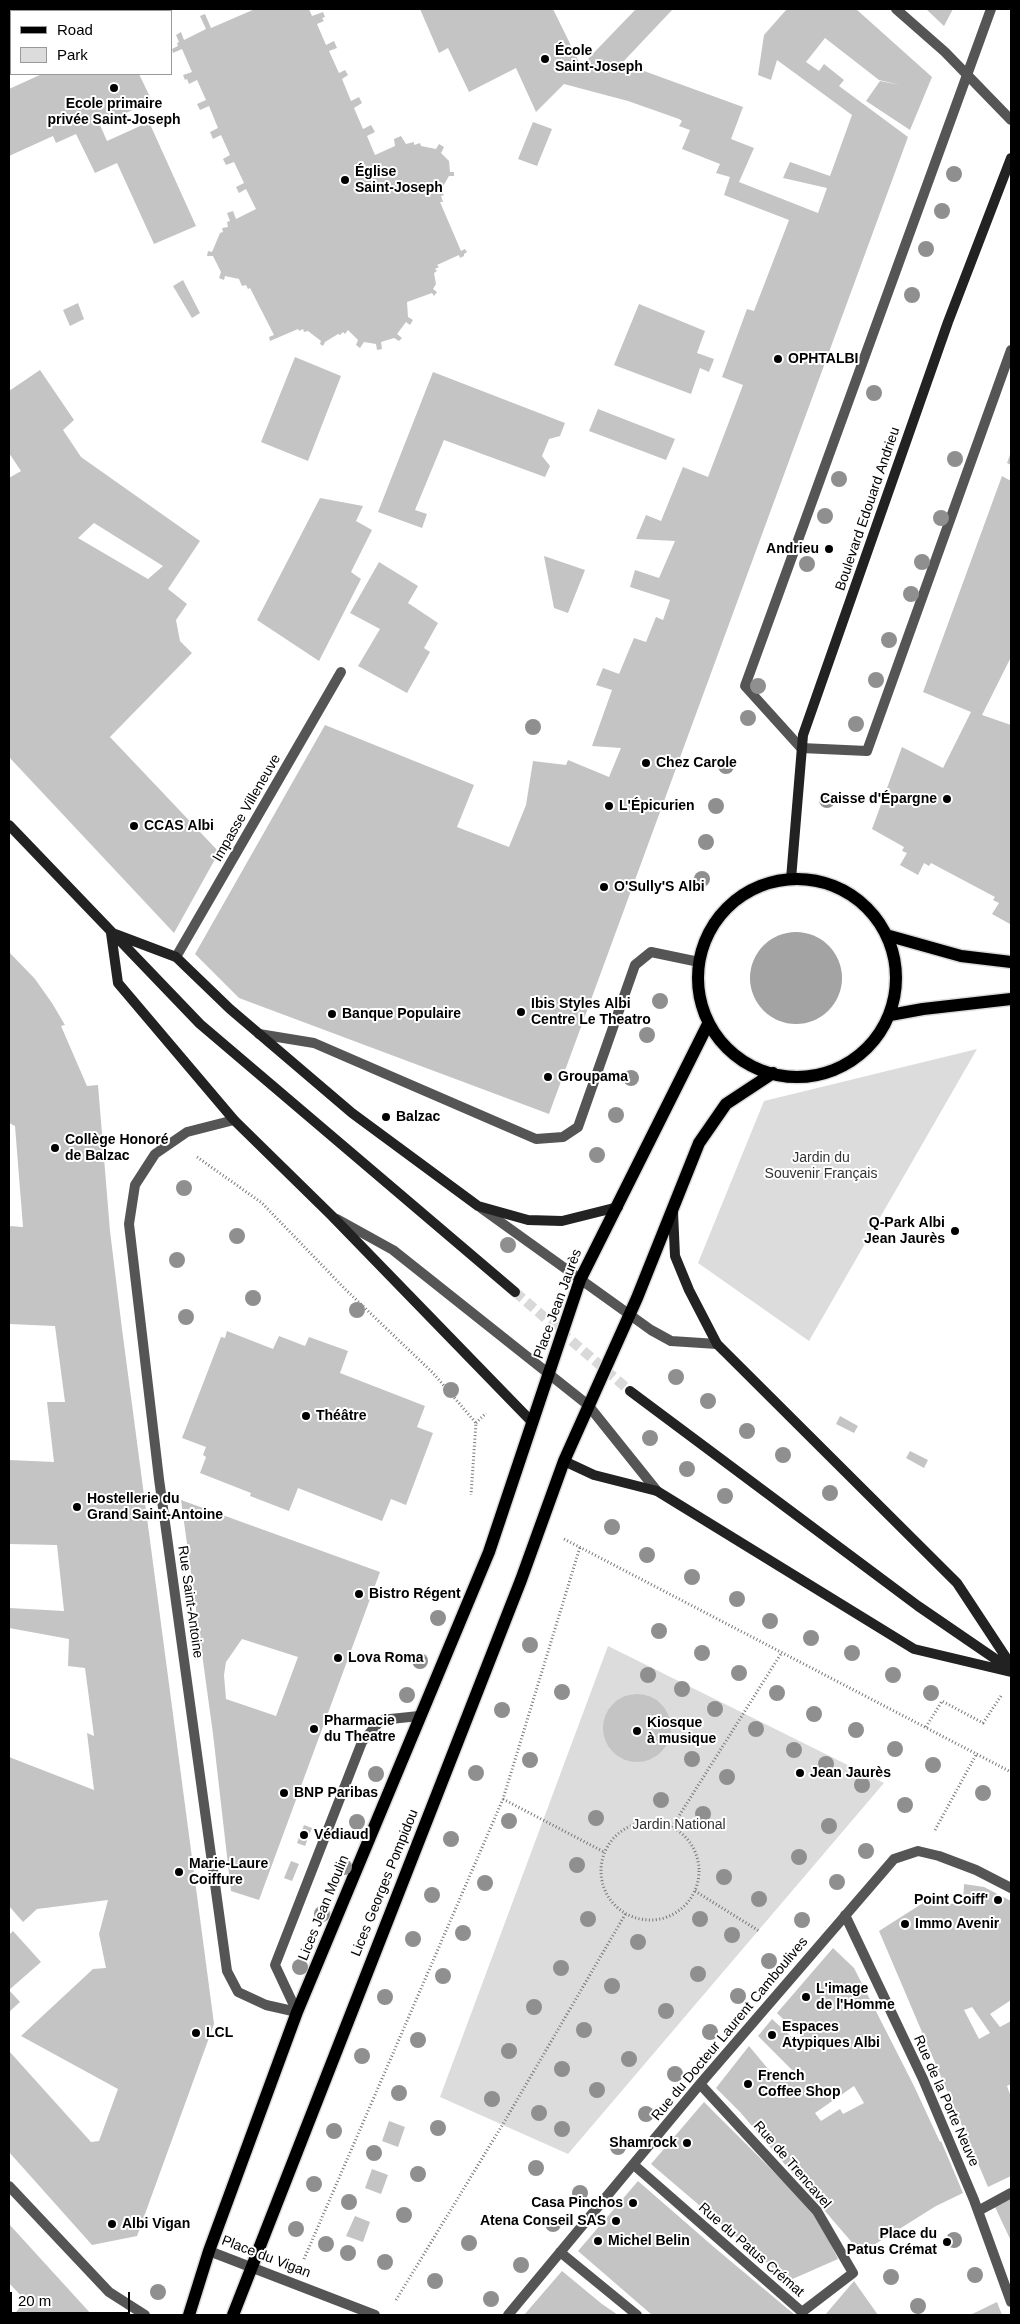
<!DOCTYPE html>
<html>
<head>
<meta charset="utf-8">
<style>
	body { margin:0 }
	#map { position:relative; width:1020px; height:2324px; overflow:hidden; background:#fff; font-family:Arial,sans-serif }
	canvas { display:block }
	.frame { position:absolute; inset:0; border:10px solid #000; pointer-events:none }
	.legend { position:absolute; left:10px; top:10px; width:162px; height:65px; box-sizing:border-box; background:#fff; border:1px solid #999; margin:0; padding:6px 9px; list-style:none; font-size:15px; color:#000 }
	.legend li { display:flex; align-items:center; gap:10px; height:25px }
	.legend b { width:25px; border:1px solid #999 }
	.scale { position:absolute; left:10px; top:2292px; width:120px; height:22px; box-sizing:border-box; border:2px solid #000; border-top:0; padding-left:6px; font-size:15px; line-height:18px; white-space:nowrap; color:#000; -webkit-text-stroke:4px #fff; paint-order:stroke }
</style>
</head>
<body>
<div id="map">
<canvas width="1020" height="2324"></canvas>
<div class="frame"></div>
<ul class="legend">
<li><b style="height:6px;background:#000"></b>Road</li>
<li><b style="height:14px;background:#dcdcdc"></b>Park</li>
</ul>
<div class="scale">20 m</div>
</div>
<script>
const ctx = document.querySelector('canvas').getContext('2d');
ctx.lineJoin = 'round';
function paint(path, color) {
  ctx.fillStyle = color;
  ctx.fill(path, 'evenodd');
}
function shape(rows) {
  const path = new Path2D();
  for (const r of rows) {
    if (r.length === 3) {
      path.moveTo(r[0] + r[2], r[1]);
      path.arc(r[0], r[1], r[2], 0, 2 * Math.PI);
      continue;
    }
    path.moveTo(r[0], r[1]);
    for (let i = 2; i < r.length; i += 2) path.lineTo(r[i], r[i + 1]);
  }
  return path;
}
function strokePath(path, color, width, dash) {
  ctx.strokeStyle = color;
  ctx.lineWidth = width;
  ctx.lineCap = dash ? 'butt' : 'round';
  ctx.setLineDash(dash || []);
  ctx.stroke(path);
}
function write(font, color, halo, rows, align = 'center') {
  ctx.font = font + ' Arial,sans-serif';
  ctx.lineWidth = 4;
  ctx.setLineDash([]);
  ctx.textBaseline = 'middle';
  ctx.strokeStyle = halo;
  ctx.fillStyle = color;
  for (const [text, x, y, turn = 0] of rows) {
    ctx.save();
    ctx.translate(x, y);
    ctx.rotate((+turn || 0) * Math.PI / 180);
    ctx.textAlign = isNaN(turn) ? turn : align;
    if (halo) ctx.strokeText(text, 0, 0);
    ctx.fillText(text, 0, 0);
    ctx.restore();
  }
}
paint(shape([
	[977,1049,809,1341,698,1263,764,1101],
	[608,1646,884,1783,568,2154,440,2097]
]), '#dcdcdc');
paint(shape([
	[796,978,46]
]), '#a3a3a3');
paint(shape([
	[255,9,309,9,312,16,323,12,325,17,322,18,324,21,317,24,326,45,334,41,337,48,329,51,339,73,345,70,348,75,342,79,351,101,359,97,362,103,354,108,363,129,371,125,375,132,367,136,375,155,395,146,394,139,401,136,406,144,414,142,414,145,420,143,421,146,436,149,439,144,444,147,441,153,449,161,450,172,454,172,454,176,449,176,441,190,444,195,441,196,443,202,440,202,461,251,465,249,467,252,464,254,464,256,460,258,459,255,437,265,439,267,435,269,437,271,434,273,436,284,433,289,437,292,434,296,432,293,407,302,408,317,413,320,410,325,406,322,397,334,402,338,399,341,394,338,381,342,382,349,377,350,376,344,364,342,360,348,356,345,358,340,348,330,345,334,343,332,340,335,338,334,325,342,323,346,320,344,321,341,308,331,304,332,303,329,299,331,298,329,270,341,269,337,274,335,250,288,248,289,246,285,242,286,239,279,225,276,224,280,219,278,221,272,213,256,207,256,208,251,212,252,220,233,223,232,222,228,228,227,227,222,230,221,227,213,233,211,236,219,256,209,246,189,239,193,236,187,244,183,234,162,226,165,223,159,230,155,221,135,213,139,210,132,218,128,209,106,200,110,197,104,206,100,197,80,189,84,187,79,185,80,183,75,192,72,182,49,173,53,172,49,178,46,177,43,179,42,176,35,181,32,184,40,206,29,200,16,205,14,211,28],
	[420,9,553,9,581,66,636,9,673,9,622,63,743,107,731,139,754,148,739,182,818,213,827,188,783,178,790,162,830,176,852,115,777,60,771,80,758,75,764,35,786,10,784,9,856,9,932,77,910,130,866,101,880,81,900,85,879,80,825,38,806,62,819,71,824,64,844,80,839,86,908,137,549,1114,239,998,195,954,325,725,474,785,457,827,509,847,526,805,533,761,566,765,568,760,609,777,621,748,592,746,612,690,596,685,603,668,619,674,634,638,646,642,656,617,663,620,670,600,630,587,635,570,659,578,675,541,636,539,646,515,661,521,683,467,708,477,743,385,722,377,747,309,754,311,789,220,724,195,730,177,716,173,720,164,682,149,690,130,679,126,682,121,679,119,628,101,564,84,536,112,516,68,469,92,448,48,439,53],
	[926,9,953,9,944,26],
	[42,74,139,74,152,101,100,125,107,141,149,122,196,226,154,244,117,163,95,173,76,134,56,143,53,136,9,156,9,89],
	[533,122,552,129,537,166,518,159],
	[183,280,200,313,192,318,173,286],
	[78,303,84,319,70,326,63,310],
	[639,304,705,331,697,353,714,359,709,372,700,368,691,394,614,365],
	[295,357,341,376,308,461,261,442],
	[40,370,74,420,63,430,81,457,200,541,168,589,187,604,176,620,180,641,192,653,110,737,219,852,174,933,9,757,9,478,21,471,9,453,9,391],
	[94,523,163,566,148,579,78,538],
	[433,372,565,423,560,436,549,439,542,456,550,466,545,477,444,440,415,510,427,514,422,528,378,512],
	[598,409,675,439,666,460,589,431],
	[1011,452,1011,465,1007,463],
	[1002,476,1011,481,1011,657,982,715,1011,725,1010,924,992,914,999,903,993,900,995,897,931,863,929,866,924,863,918,875,900,865,907,853,902,851,904,847,872,829,902,747,943,768,971,712,923,692],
	[320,498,363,506,356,521,372,530,351,572,361,579,319,661,257,620],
	[544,556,585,570,568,613,554,608],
	[379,562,418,586,408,603,438,623,424,648,430,652,407,693,358,666,380,629,350,613],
	[9,952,35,979,52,1003,65,1025,61,1026,87,1086,98,1085,110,1231,122,1329,214,2024,137,2236,92,2245,9,2152,9,2051,91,2142,99,2141,118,2089,21,2036,93,1969,106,1968,99,1934,108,1900,37,1909,23,1922,9,1906,9,1757,94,1790,87,1733,94,1736,85,1668,68,1666,69,1639,9,1628,9,1608,64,1611,57,1545,9,1544,9,1460,54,1462,47,1402,65,1402,55,1326,9,1324,9,1226,23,1227,15,1126,9,1123],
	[227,1331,273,1349,279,1336,305,1346,309,1337,348,1351,340,1373,425,1406,417,1427,433,1433,406,1505,391,1499,382,1521,298,1488,289,1511,250,1496,251,1493,200,1473,206,1457,203,1455,206,1447,182,1438,221,1337,225,1338],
	[840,1416,858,1426,854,1433,836,1424],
	[910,1451,928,1460,924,1468,906,1458],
	[181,1500,380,1572,259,1900,231,1891,213,1734],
	[242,1639,298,1657,276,1716,226,1699,224,1675,226,1662],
	[637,1728,34],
	[304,1825,312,1828,305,1846,297,1843],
	[291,1861,299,1864,292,1881,284,1878],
	[964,1884,984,1887,1011,1901,1011,2000,990,2014,1000,2027,1011,2021,1011,2084,1007,2086,1011,2097,1011,2176,988,2187,879,1931,923,1903,963,1904],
	[972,2007,990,2033,979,2039,964,2010],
	[13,1931,41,1962,9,1990,20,2002,9,2012,9,1935],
	[833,1948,854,1968,913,2084,940,2142,941,2141,963,2193,936,2206,861,2253,740,2112,716,2088,749,2046,779,2082,793,2071,758,2036,772,2019,797,2042,801,2037,777,2013],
	[854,2086,864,2103,843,2114,840,2109,821,2121,815,2113],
	[704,2102,804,2202,819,2220,838,2259,788,2281,651,2164],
	[389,2121,405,2127,398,2147,382,2141],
	[372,2169,388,2175,381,2194,365,2188],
	[638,2181,715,2248,795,2315,652,2315,578,2251],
	[1011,2197,1011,2241,995,2207],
	[355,2216,370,2222,363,2242,346,2236],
	[9,2224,92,2315,14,2315,25,2300,9,2283],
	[562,2271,602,2304,618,2315,524,2315],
	[854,2281,878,2315,825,2315],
	[997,2302,1002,2315,970,2315]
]), '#c4c4c4');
strokePath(shape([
	[515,1292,630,1391]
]), '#d9d9d9', 10, [10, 5]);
const primary = shape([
	[797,978,99],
	[886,935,961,956,1011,962],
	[890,1015,923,1009,1011,999],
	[189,2315,209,2251,297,2012,489,1552,580,1280,708,1024],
	[233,2315,521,1580,564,1461,637,1298,699,1143,726,1104,773,1073]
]);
strokePath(primary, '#dbdbdb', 15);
strokePath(shape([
	[197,1157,262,1203,345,1289,433,1373,476,1423,471,1495],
	[476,1423,486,1413],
	[564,1539,1011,1772],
	[926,1727,942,1701,983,1723,1001,1696],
	[503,1799,604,1852],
	[650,1871,49],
	[672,1827,782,1652],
	[935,1830,977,1753],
	[695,1891,759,1931],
	[304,2259,503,1799,580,1547],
	[396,2300,503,2124,626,1913]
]), '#777', 3, [1, 2.5]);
strokePath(shape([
	[991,9,745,686,801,748,867,751,1011,350],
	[259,1034,314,1043,536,1139,563,1137,578,1127,635,965,651,952,699,962],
	[297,2012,275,1965,362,1742,381,1720,419,1716]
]), '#555', 10);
strokePath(shape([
	[896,9,945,52,1011,120],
	[176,957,341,672],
	[234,1120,187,1132,155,1154,135,1185,129,1224,159,1479,227,1971,238,1992,266,2005,297,2012],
	[481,1208,651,1330,671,1341,717,1344],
	[337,1219,393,1250,588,1405,657,1491],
	[845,1915,923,2079,974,2200,1011,2302],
	[634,2165,802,2312,853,2273,817,2211,700,2084],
	[9,2186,109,2292,145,2315],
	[978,2211,1011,2193],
	[209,2251,375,2315],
	[560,2252,637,2315],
	[508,2315,700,2084,894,1859,918,1851,939,1856,976,1870,1011,1888]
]), '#555', 10);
strokePath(shape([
	[91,11,96,9],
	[9,49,11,48],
	[9,825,200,1024,515,1292],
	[791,879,803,735,948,322,1011,158],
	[111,933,118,983,234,1120,332,1216,533,1423],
	[115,934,176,957,230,1009,352,1113,478,1206,528,1220,562,1221,618,1207],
	[673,1212,675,1256,689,1290,717,1344,957,1583,1011,1665],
	[630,1391,918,1606,1010,1669],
	[564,1461,594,1475,657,1491,914,1649,1011,1672]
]), '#222', 10);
strokePath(primary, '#000', 12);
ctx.fillStyle = '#8f8f8f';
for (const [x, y] of [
	[954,174],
	[942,211],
	[926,249],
	[912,295],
	[874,393],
	[955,459],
	[839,479],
	[825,516],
	[941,518],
	[922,562],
	[807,564],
	[911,594],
	[889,640],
	[876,680],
	[758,686],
	[748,718],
	[856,724],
	[533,727],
	[726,766],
	[827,800],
	[716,806],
	[706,842],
	[702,879],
	[660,1001],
	[647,1035],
	[631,1078],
	[616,1115],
	[597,1155],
	[184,1188],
	[237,1236],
	[508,1245],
	[177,1260],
	[253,1298],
	[357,1310],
	[186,1317],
	[676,1377],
	[451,1390],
	[708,1401],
	[747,1431],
	[650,1438],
	[783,1455],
	[687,1469],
	[830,1493],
	[725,1496],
	[612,1527],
	[647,1555],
	[692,1577],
	[737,1599],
	[438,1618],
	[770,1621],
	[659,1631],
	[811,1638],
	[530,1645],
	[702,1653],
	[852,1653],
	[420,1661],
	[739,1673],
	[648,1675],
	[893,1675],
	[682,1689],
	[562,1692],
	[777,1693],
	[931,1693],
	[407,1695],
	[715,1709],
	[502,1710],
	[814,1714],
	[756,1729],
	[856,1730],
	[895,1749],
	[794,1750],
	[692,1759],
	[530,1760],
	[826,1764],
	[933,1765],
	[476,1773],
	[376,1774],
	[727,1777],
	[862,1785],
	[983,1793],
	[661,1800],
	[905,1805],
	[703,1814],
	[596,1818],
	[509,1821],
	[357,1822],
	[829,1826],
	[451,1839],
	[866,1851],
	[799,1857],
	[577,1865],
	[344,1867],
	[724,1877],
	[837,1882],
	[485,1883],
	[432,1895],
	[759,1899],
	[322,1914],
	[588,1919],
	[700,1919],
	[802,1920],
	[463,1933],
	[732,1935],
	[413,1939],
	[638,1942],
	[769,1961],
	[300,1967],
	[561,1968],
	[698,1974],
	[443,1976],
	[612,1986],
	[738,1996],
	[385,1997],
	[534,2007],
	[666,2011],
	[584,2030],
	[710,2032],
	[418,2040],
	[509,2051],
	[362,2056],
	[629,2059],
	[562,2069],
	[675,2074],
	[597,2090],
	[399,2093],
	[492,2099],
	[539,2113],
	[646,2114],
	[438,2128],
	[562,2129],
	[334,2131],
	[618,2147],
	[374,2153],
	[536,2168],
	[418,2174],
	[314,2184],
	[580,2193],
	[349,2202],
	[404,2215],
	[553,2224],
	[296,2229],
	[954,2240],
	[469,2243],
	[326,2244],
	[348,2253],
	[385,2262],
	[521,2265],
	[975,2275],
	[891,2277],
	[435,2281],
	[158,2292],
	[491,2299],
	[918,2306]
]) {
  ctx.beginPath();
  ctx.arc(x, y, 8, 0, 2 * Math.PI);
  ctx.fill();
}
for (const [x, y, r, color] of [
	[545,59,5,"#000"],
	[114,88,5,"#000"],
	[345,180,5,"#000"],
	[778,359,5,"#000"],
	[829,549,5,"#000"],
	[646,763,5,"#000"],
	[947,799,5,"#000"],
	[609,806,5,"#000"],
	[134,826,5,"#000"],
	[604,887,5,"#000"],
	[521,1012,5,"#000"],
	[332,1014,5,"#000"],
	[548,1077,5,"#000"],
	[386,1117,5,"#000"],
	[55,1148,5,"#000"],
	[955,1231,5,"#000"],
	[306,1416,5,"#000"],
	[77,1507,5,"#000"],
	[359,1594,5,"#000"],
	[338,1658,5,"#000"],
	[314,1729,5,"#000"],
	[637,1731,5,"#000"],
	[800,1773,5,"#000"],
	[284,1793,5,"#000"],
	[304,1835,5,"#000"],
	[179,1872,5,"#000"],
	[998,1900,5,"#000"],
	[905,1924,5,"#000"],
	[806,1997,5,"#000"],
	[196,2033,5,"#000"],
	[772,2035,5,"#000"],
	[748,2084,5,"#000"],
	[687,2143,5,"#000"],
	[633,2203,5,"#000"],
	[616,2221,5,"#000"],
	[112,2224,5,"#000"],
	[598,2241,5,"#000"],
	[947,2242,5,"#000"]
]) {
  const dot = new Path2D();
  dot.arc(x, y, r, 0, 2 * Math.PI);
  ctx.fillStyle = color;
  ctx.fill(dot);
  strokePath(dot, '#fff', 2);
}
write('bold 14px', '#000', '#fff', [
	["École",555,51],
	["Saint-Joseph",555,67],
	["Ecole primaire",114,104,"center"],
	["privée Saint-Joseph",114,120,"center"],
	["Église",355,172],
	["Saint-Joseph",355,188],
	["OPHTALBI",788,359],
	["Andrieu",819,549,"right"],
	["Chez Carole",656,763],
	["Caisse d'Épargne",937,799,"right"],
	["L'Épicurien",619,806],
	["CCAS Albi",144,826],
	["O'Sully'S Albi",614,887],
	["Ibis Styles Albi",531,1004],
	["Centre Le Theatro",531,1020],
	["Banque Populaire",342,1014],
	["Groupama",558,1077],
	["Balzac",396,1117],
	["Collège Honoré",65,1140],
	["de Balzac",65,1156],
	["Q-Park Albi",945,1223,"right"],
	["Jean Jaurès",945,1239,"right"],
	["Théâtre",316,1416],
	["Hostellerie du",87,1499],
	["Grand Saint-Antoine",87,1515],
	["Bistro Régent",369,1594],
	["Lova Roma",348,1658],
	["Pharmacie",324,1721],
	["du Theatre",324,1737],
	["Kiosque",647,1723],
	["à musique",647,1739],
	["Jean Jaurès",810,1773],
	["BNP Paribas",294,1793],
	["Védiaud",314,1835],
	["Marie-Laure",189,1864],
	["Coiffure",189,1880],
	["Point Coiff'",988,1900,"right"],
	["Immo Avenir",915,1924],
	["L'image",816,1989],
	["de l'Homme",816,2005],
	["Espaces",782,2027],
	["Atypiques Albi",782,2043],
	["LCL",206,2033],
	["French",758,2076],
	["Coffee Shop",758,2092],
	["Shamrock",677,2143,"right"],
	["Casa Pinchos",623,2203,"right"],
	["Atena Conseil SAS",606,2221,"right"],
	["Albi Vigan",122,2224],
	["Place du",937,2234,"right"],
	["Patus Crémat",937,2250,"right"],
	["Michel Belin",608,2241]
], 'left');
write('14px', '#000', '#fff', [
	["Boulevard Edouard Andrieu",868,509,-71],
	["Impasse Villeneuve",247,808,-60],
	["Place Jean Jaurès",558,1304,-70],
	["Rue Saint-Antoine",190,1602,82],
	["Lices Georges Pompidou",385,1883,-68],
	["Lices Jean Moulin",324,1908,-68],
	["Rue du Docteur Laurent Camboulives",730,2029,-50],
	["Rue de la Porte Neuve",946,2101,66],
	["Rue de Trencavel",792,2165,49],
	["Rue du Patus Crémat",751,2250,41],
	["Place du Vigan",266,2257,21]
]);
write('14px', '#333', '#fff', [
	["Jardin du",821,1158],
	["Souvenir Français",821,1174],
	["Jardin National",679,1825]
]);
</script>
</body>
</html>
